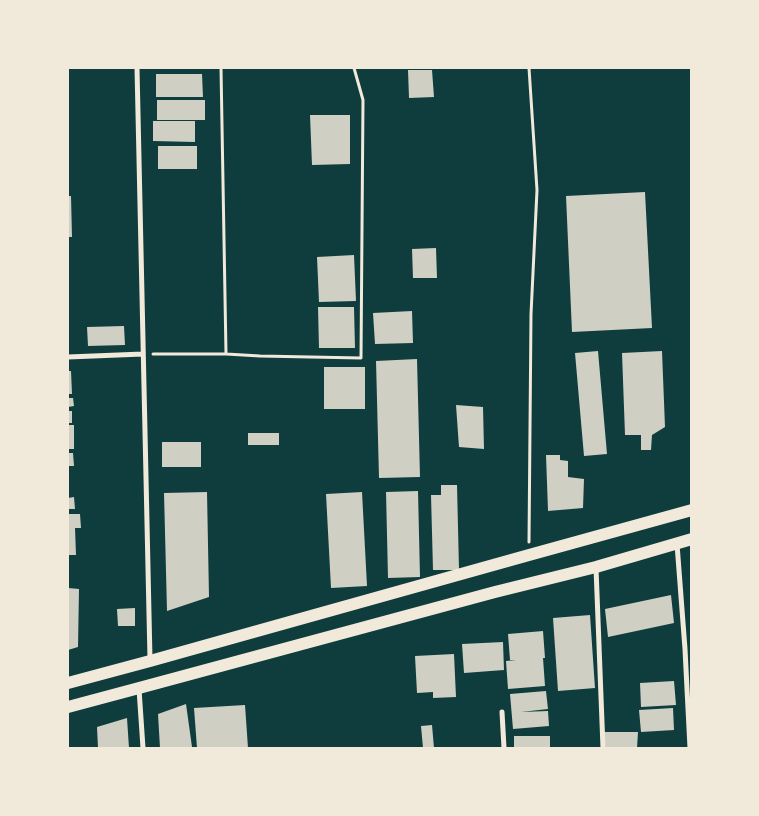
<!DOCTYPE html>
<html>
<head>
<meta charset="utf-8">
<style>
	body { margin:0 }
	#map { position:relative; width:759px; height:816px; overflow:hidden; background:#0f3d3e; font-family:"Alegreya Sans",sans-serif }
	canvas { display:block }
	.frame { position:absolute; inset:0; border:69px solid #f1e9da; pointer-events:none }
</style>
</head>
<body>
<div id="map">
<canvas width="759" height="816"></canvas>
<div class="frame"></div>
</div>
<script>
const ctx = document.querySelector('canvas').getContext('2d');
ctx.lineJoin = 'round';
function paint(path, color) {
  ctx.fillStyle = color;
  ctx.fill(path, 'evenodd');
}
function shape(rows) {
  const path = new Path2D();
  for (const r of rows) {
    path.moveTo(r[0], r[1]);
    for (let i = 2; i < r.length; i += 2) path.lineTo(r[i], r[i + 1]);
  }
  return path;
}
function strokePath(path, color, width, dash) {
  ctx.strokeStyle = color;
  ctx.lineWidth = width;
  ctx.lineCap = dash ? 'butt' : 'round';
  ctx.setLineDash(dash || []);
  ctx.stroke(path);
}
paint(shape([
	[408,70,432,70,434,97,409,98],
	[156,74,202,74,203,97,156,97],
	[157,100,205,100,205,120,157,120],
	[310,115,350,115,350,164,312,165],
	[153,121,195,121,195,142,153,141],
	[158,146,197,146,197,169,158,169],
	[645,192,652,328,572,332,566,196],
	[68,196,71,196,72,237,68,237],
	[436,248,437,278,413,278,412,249],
	[354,255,356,301,319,302,317,257],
	[318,307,354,307,355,348,319,348],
	[412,311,413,343,375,344,373,313],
	[124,326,125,345,88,346,87,327],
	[598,351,607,454,584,456,575,353],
	[662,351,665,427,652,435,651,450,641,450,641,435,625,435,622,353],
	[417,359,420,477,379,478,376,361],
	[324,367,365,367,365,409,324,409],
	[68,371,71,371,72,394,68,394],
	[68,398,73,398,74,406,68,407],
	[456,405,483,407,484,449,459,447],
	[68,411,72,411,72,423,68,423],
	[68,425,74,425,74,449,68,449],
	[248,433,279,433,279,445,248,445],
	[162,442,201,442,201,467,162,467],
	[68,453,73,453,74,466,68,466],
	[546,455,560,455,560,460,568,461,568,477,584,479,583,508,548,511],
	[441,485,457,485,459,570,433,570,431,495,441,495],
	[418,491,420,577,388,578,386,492],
	[207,492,209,597,167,611,164,493],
	[362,492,367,586,331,588,326,494],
	[74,497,75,509,68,509,68,498],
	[68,514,80,514,81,528,75,528,76,555,68,555],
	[68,588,79,589,78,647,68,650],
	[671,595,674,623,608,637,605,609],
	[135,608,135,626,118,626,117,609],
	[590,615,595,688,558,691,553,618],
	[543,631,545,658,543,658,545,686,508,689,506,661,516,660,510,660,508,634],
	[503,642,504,670,464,673,462,644],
	[454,654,456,697,433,698,433,692,417,693,415,656],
	[674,681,676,705,641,707,640,683],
	[546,691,548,709,521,712,548,711,549,726,513,729,510,694],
	[186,704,192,747,182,748,160,748,158,714],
	[245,705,248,748,197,748,194,708],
	[673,708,674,730,641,732,639,710],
	[127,718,129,748,98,748,97,727],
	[432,725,434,748,423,748,421,726],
	[604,732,638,732,637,748,604,748],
	[514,736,550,736,550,748,514,748]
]), '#cfcfc3');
strokePath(shape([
	[529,68,537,190,531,314,529,542],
	[153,354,226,354,221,68],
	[226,354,260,356,361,358,363,100,354,68]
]), '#f1e9da', 3);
strokePath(shape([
	[137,68,150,659],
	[68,357,143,354],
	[677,544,685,649,690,748],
	[596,568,603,748],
	[139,689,143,748],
	[502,712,504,748]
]), '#f1e9da', 5);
strokePath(shape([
	[68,683,150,661,529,555,692,510],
	[68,707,139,688,495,592,596,567,692,539]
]), '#f1e9da', 12);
</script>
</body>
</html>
